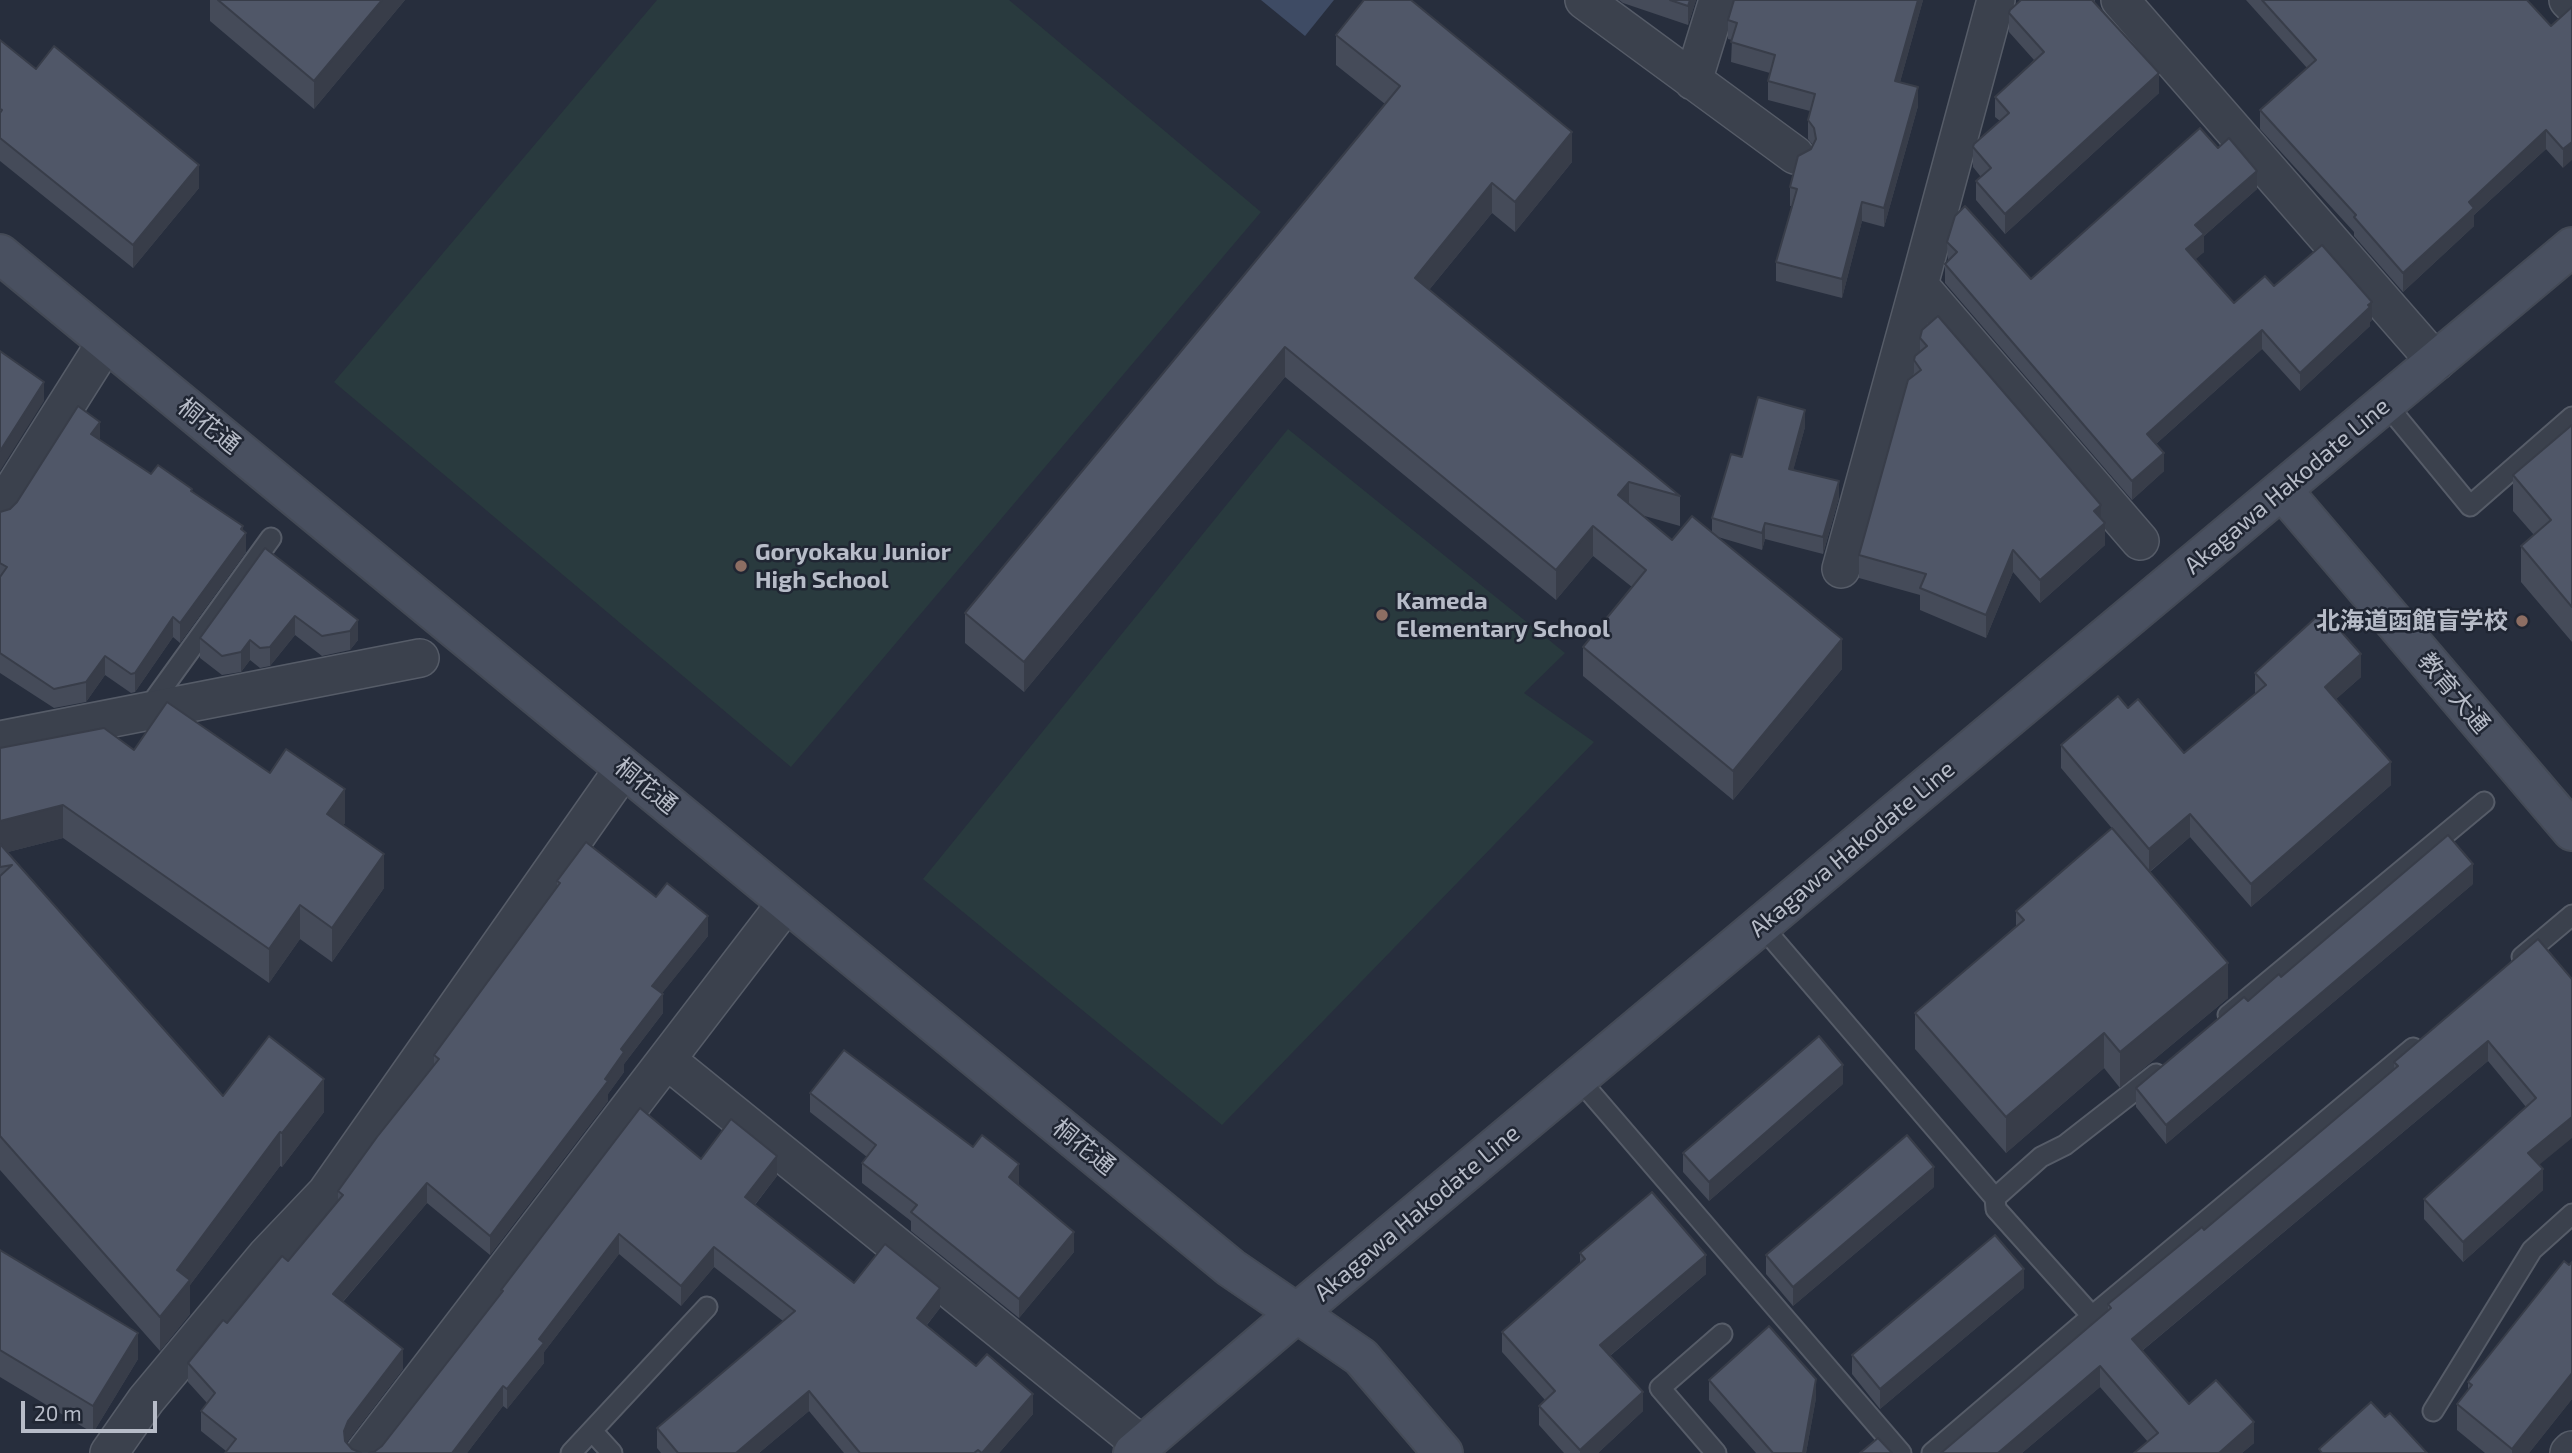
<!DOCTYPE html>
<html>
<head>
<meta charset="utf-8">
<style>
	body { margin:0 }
	#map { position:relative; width:2572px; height:1453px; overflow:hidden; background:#272e3d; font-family:"Exo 2",sans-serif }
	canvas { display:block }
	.scale { position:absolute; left:21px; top:1401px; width:136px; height:32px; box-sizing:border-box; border:4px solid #b7bcc8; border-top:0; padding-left:9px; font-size:21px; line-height:24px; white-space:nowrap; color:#b7bcc8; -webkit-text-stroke:5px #202633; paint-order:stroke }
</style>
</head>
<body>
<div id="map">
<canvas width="2572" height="1453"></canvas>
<div class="scale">20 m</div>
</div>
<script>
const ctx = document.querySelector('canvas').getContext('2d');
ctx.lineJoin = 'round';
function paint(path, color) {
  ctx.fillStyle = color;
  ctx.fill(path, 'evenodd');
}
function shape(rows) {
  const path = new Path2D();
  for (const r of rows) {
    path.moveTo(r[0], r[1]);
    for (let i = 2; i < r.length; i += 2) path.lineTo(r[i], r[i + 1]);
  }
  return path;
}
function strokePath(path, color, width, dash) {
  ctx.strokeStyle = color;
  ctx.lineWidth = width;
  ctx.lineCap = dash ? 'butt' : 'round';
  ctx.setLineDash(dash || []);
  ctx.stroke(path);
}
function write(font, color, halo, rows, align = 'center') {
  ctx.font = font + ' "Exo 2","Noto Sans JP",sans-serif';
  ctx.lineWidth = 5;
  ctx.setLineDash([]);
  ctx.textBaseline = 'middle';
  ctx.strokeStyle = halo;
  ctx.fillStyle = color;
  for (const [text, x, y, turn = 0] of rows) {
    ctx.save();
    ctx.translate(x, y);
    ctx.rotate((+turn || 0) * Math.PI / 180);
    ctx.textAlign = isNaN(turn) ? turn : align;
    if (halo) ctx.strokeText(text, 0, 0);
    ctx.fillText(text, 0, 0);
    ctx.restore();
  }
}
paint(shape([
	[657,0,1009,0,1261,212,791,767,334,382],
	[1288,429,1565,653,1524,693,1594,742,1222,1125,923,879]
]), '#293a3e');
paint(shape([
	[1261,0,1334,0,1305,36]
]), '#3e4b64');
const lane = shape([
	[2386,404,2470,506,2572,417],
	[146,711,271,538],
	[1761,925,1995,1198,2041,1157,2065,1145,2156,1074],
	[2522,957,2572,915],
	[2228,1015,2484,802],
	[1578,1078,1901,1453],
	[1995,1198,1996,1209,2092,1316],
	[2433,1411,2532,1250,2572,1214],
	[592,1431,612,1453],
	[571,1453,707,1307],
	[1716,1453,1660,1388,1722,1334],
	[1932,1453,2092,1316,2413,1048]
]);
const street = shape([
	[1584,0,1795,155],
	[1996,0,1919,285,2140,541],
	[2120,0,2436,362],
	[2568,0,2572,4],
	[1693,81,1718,0],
	[0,510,106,342],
	[1841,569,1919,285],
	[0,740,420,658],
	[667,1060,1142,1445],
	[109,1453,146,1400,266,1256,326,1193,624,768],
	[365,1453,787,902],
	[2569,1453,2572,1450]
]);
const secondary = shape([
	[0,254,1231,1268,1361,1357,1443,1453],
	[2282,490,2572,831],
	[1133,1453,1298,1312,2572,247]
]);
strokePath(lane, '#565c68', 23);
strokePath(street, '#565c68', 40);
strokePath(secondary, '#444a56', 42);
strokePath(lane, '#3b414d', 19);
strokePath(street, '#3b414d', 37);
strokePath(secondary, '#495060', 38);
paint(shape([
	[210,0,405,0,314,109,210,21],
	[1619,0,1696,0,1688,25,1623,3],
	[1923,0,1900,82,1918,106,1884,227,1862,221,1842,298,1776,281,1776,262,1792,206,1790,206,1790,187,1813,145,1808,139,1808,120,1810,111,1768,100,1768,81,1770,73,1731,62,1732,40,1728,39,1728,20],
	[2095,0,2095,3,2159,93,2005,234,1976,200,1976,181,1981,177,1973,167,1973,147,2000,121,1995,117,1995,97,2034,60,2009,32,2009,13],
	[2246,0,2527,0,2551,26,2572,7,2563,168,2546,149,2474,215,2474,226,2403,292,2354,236,2354,232,2260,129,2260,110,2307,68],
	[1336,35,1572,162,1515,232,1492,213,1429,290,1680,496,1680,526,1641,515,1672,540,1712,532,1712,518,1742,457,1805,427,1793,470,1839,498,1823,554,1765,539,1762,550,1718,537,1842,669,1733,800,1583,676,1583,647,1632,587,1593,556,1556,600,1285,377,1024,692,965,643,965,613,1385,104,1336,65],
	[0,40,36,69,199,188,133,268,0,161],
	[2218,148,2257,189,2204,236,2204,252,2195,259,2234,303,2274,286,2372,320,2370,322,2370,326,2300,391,2262,349,2156,444,2164,471,2132,500,1945,283,1945,264,1948,261,1947,242,2031,279],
	[1920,338,2101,518,2105,545,2040,603,2013,572,1986,638,1920,610,1920,595,1859,578,1859,555,1914,376,1914,360,1920,352],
	[2572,425,2572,642,2521,582,2521,546,2534,535,2513,511,2513,475],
	[100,440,151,474,192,492,243,530,246,552,180,643,173,637,135,692,131,693,105,675,86,702,54,708,0,673,0,512,10,509],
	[265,548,358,640,350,650,322,656,295,635,270,666,260,668,250,660,241,672,222,675,200,658,200,638],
	[2255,673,2361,677,2336,699,2391,785,2251,907,2190,837,2150,872,2228,998,2120,1088,2104,1068,2006,1153,1915,1049,1915,1013,2016,926,2016,911,2137,858,2061,768,2061,745,2128,708,2184,753,2255,694],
	[0,748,134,750,270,773,345,823,343,825,384,888,332,962,300,939,269,983,63,838,8,852,223,1096,324,1112,282,1167,280,1166,190,1285,190,1314,160,1351,0,1170],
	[557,881,656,897,708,936,662,993,663,1013,624,1064,624,1072,608,1094,608,1101,490,1255,427,1203,343,1302,403,1369,348,1441,226,1451,201,1431,201,1411,207,1403,188,1382,188,1363,288,1261,338,1200,338,1191,434,1065,434,1055,557,887],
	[2473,884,2166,1144,2136,1107,2136,1088,2248,1001,2281,977],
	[2538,939,2539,1165,2543,1190,2463,1262,2424,1219,2424,1199,2526,1107,2488,1061,2142,1351,2189,1404,2254,1443,2242,1453,2134,1453,2148,1442,2100,1387,2022,1453,1941,1453,2108,1310,2108,1304,2204,1230,2394,1070,2394,1062],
	[1843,1084,1709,1201,1683,1172,1683,1153],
	[810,1093,973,1147,1019,1183,1018,1185,1074,1252,1019,1318,911,1231,911,1221,862,1183,862,1163,867,1157,810,1112],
	[701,1159,777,1176,755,1205,854,1283,940,1308,927,1325,1033,1414,999,1453,844,1453,809,1411,759,1453,661,1453,657,1448,657,1428,783,1321,714,1267,681,1306,619,1254,544,1352,544,1363,507,1409,503,1406,467,1453,369,1453,374,1452,382,1446,501,1293,501,1290],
	[1934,1187,1793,1306,1766,1274,1766,1255],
	[0,1250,138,1359,93,1433,0,1377],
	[1580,1253,1706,1274,1610,1356,1643,1411,1598,1453,1564,1453,1539,1425,1539,1406,1545,1400,1502,1352,1502,1332,1580,1264],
	[2024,1288,1880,1409,1852,1374,1852,1355],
	[1709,1380,1816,1398,1806,1453,1756,1453,1709,1400],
	[2468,1382,2572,1399,2529,1453,2485,1453,2457,1430,2457,1404,2468,1390]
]), '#454b59');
paint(shape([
	[382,0,405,0,314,109,314,81],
	[1690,0,1696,0,1688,25,1688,6],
	[1918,0,1923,0,1895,100,1895,81],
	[2159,73,2159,93,2005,234,2005,214],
	[1918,87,1918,106,1884,227,1884,208],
	[2546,130,2546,149,2474,215,2474,226,2403,292,2403,273,2469,202],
	[1572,132,1572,162,1515,232,1515,202],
	[2572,142,2572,160,2563,168,2563,149],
	[199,165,199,188,133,268,133,245],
	[2257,171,2257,189,2204,236,2204,252,2186,268,2186,249,2195,225],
	[1492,183,1492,213,1415,307,1415,278],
	[1862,202,1862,221,1842,298,1842,279],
	[2372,302,2372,320,2370,322,2370,326,2300,391,2300,373],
	[2262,330,2262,349,2147,452,2147,434],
	[1285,347,1285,377,1024,692,1024,662],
	[44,382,44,401,0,471,0,451],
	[1805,410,1805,427,1789,486,1789,469],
	[100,422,100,441,91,434],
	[2164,453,2164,471,2132,500,2132,481],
	[1839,481,1839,498,1823,554,1823,537],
	[1629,482,1629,511,1618,495],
	[2101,505,2101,526,2105,523,2105,545,2040,603,2040,580,2094,511],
	[1765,523,1765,539,1762,550,1762,533],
	[243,526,243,536,246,533,246,552,180,643,180,623],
	[1593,526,1593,556,1556,600,1556,570],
	[2013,550,2013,572,1986,638,1986,615],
	[295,616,295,635,270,666,270,647],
	[173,617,173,637,135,692,135,673],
	[358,620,358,640,350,650,350,631],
	[1842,639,1842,669,1733,800,1733,771],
	[250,640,250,660,241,672,241,652],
	[2361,654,2361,677,2325,709,2325,687],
	[105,656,105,675,86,702,86,682],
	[2391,762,2391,785,2251,907,2251,884],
	[345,789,345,823,327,848,327,814],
	[63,805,63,838,0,854,0,821],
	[2190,814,2190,837,2149,872,2149,849],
	[384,854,384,888,332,962,332,928],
	[2473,864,2473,884,2166,1144,2166,1125],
	[300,905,300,939,269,983,269,949],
	[708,916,708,936,652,1006,652,986],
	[2228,963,2228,998,2120,1088,2120,1052],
	[663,994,663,1013,624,1064,624,1072,608,1094,608,1101,490,1255,490,1236,605,1079,621,1049],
	[2104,1033,2104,1068,2006,1153,2006,1117],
	[2488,1041,2488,1061,2132,1359,2132,1339],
	[1843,1065,1843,1084,1709,1201,1709,1182],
	[324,1079,324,1112,282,1167,282,1133],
	[2572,1117,2572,1138,2528,1174,2528,1153],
	[280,1132,280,1166,190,1285,190,1314,160,1351,160,1317,177,1270],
	[777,1156,777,1176,745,1217,745,1197],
	[1019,1164,1019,1183,1009,1196,1009,1177],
	[1934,1167,1934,1187,1793,1306,1793,1287],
	[2543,1169,2543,1190,2463,1262,2463,1242],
	[427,1183,427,1203,333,1313,333,1294],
	[1074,1232,1074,1252,1019,1318,1019,1299],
	[619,1234,619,1254,544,1352,544,1363,507,1409,507,1389,539,1339],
	[714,1247,714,1267,681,1306,681,1286],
	[1706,1255,1706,1274,1600,1364,1600,1345],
	[2024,1269,2024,1288,1880,1409,1880,1389],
	[940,1288,940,1308,917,1337,917,1318],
	[138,1333,138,1359,93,1433,93,1406],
	[403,1349,403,1369,348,1441,344,1451,344,1431,348,1421],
	[2100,1366,2100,1387,2022,1453,1998,1453],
	[2572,1373,2572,1399,2529,1453,2512,1453,2512,1449],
	[1816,1379,1816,1398,1806,1453,1803,1453],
	[503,1386,503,1406,467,1453,452,1453],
	[809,1391,809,1411,759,1453,736,1453],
	[1643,1392,1643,1411,1598,1453,1580,1453,1580,1450],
	[1033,1394,1033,1414,999,1453,982,1453],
	[2254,1422,2254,1443,2242,1453,2219,1453]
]), '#383d49');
const building = shape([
	[218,0,382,0,314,81,218,0],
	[1364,0,1411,0,1572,132,1515,202,1492,183,1415,278,1680,496,1629,482,1618,495,1672,540,1692,516,1842,639,1733,771,1583,647,1646,570,1593,526,1556,570,1285,347,1024,662,965,613,1400,86,1336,35,1364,0],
	[1670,0,1690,0,1688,6,1670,0],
	[1734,0,1918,0,1895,81,1918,87,1884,208,1862,202,1842,279,1776,262,1797,189,1790,187,1798,156,1811,149,1816,139,1814,128,1808,120,1815,94,1768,81,1775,55,1731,42,1737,23,1728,20,1734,0],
	[2021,0,2092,0,2159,73,2005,214,1976,181,1991,168,1973,147,1974,144,2009,113,1995,97,2044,52,2009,13,2010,10,2021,0],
	[2262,0,2527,0,2551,26,2572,7,2572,142,2563,149,2546,130,2469,202,2474,208,2403,273,2354,217,2356,215,2260,110,2316,60,2262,0],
	[0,40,36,69,54,46,199,165,133,245,0,138,0,113,2,110,0,109,0,40],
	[2200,128,2218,148,2229,138,2257,171,2195,225,2204,234,2186,249,2234,303,2265,276,2274,286,2322,245,2372,302,2368,305,2370,307,2300,373,2262,330,2147,434,2164,453,2132,481,1945,264,1957,252,1947,242,1955,216,1965,206,2031,279,2200,128],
	[1938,316,2101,505,2094,511,2105,523,2040,580,2013,550,1986,615,1920,588,1926,574,1859,555,1908,380,1921,370,1914,360,1915,356,1927,346,1920,338,1922,330,1938,316],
	[0,351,44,382,0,451,0,351],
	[1758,397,1805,410,1789,469,1839,481,1823,537,1765,523,1762,533,1712,518,1731,454,1742,457,1758,397],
	[78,406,100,422,91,434,151,474,158,465,192,489,191,491,243,526,241,529,246,533,180,623,173,617,135,673,131,674,105,656,86,682,54,689,0,653,0,577,7,567,0,563,0,512,10,509,17,502,78,406],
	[2572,425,2572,607,2521,546,2551,520,2513,475,2572,425],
	[265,548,358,620,350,631,322,636,295,616,270,647,260,648,250,640,241,652,222,656,200,638,265,548],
	[2323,611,2361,654,2325,687,2391,762,2251,884,2190,814,2149,849,2061,745,2118,696,2128,708,2138,699,2184,753,2266,685,2255,673,2323,611],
	[167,702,270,773,286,749,345,789,327,814,384,854,332,928,300,905,269,949,63,805,0,821,0,748,104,728,134,750,167,702],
	[2112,828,2228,963,2120,1052,2104,1033,2006,1117,1915,1013,2024,920,2016,911,2112,828],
	[2448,835,2473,864,2166,1125,2136,1088,2244,997,2248,1001,2279,974,2281,977,2448,835],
	[586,842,656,897,667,883,708,916,652,986,663,994,621,1049,624,1052,605,1079,608,1081,490,1236,427,1183,333,1294,403,1349,348,1421,344,1431,345,1441,352,1449,361,1453,225,1453,236,1439,201,1411,215,1393,188,1363,223,1320,227,1323,282,1256,288,1261,343,1195,338,1191,377,1137,439,1059,434,1055,560,883,557,881,586,842],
	[0,844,223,1096,269,1036,324,1079,282,1133,280,1132,177,1270,190,1280,160,1317,0,1136,0,876,12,865,0,867,0,844],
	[2538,939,2572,979,2572,1117,2528,1153,2543,1169,2463,1242,2424,1199,2536,1098,2488,1041,2132,1339,2189,1404,2216,1380,2254,1422,2219,1453,2134,1453,2158,1433,2100,1366,1998,1453,1941,1453,2111,1308,2108,1304,2202,1227,2204,1230,2398,1066,2394,1062,2538,939],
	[1819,1036,1843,1065,1709,1182,1683,1153,1819,1036],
	[844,1050,973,1147,982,1135,1019,1164,1009,1177,1074,1232,1019,1299,911,1212,917,1205,862,1163,876,1145,810,1093,844,1050],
	[640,1108,701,1159,731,1119,777,1156,745,1197,854,1283,885,1244,940,1288,917,1318,976,1366,987,1354,1033,1394,982,1453,978,1450,974,1453,860,1453,809,1391,736,1453,678,1453,657,1428,795,1311,714,1247,681,1286,619,1234,539,1339,544,1343,507,1389,503,1386,452,1453,369,1453,374,1452,382,1446,503,1291,501,1290,640,1108],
	[1907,1135,1934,1167,1793,1287,1766,1255,1907,1135],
	[1652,1192,1706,1255,1600,1345,1643,1392,1580,1450,1539,1406,1555,1391,1502,1332,1585,1259,1580,1253,1652,1192],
	[1995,1235,2024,1269,1880,1389,1852,1355,1995,1235],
	[0,1250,138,1333,93,1406,0,1350,0,1250],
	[2564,1261,2569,1265,2572,1262,2572,1373,2512,1449,2457,1404,2472,1385,2468,1382,2564,1261],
	[1769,1326,1816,1379,1803,1453,1773,1453,1709,1380,1769,1326],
	[2371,1402,2385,1417,2390,1413,2427,1453,2322,1453,2319,1449,2371,1402],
	[1878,1438,1892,1453,1860,1453,1878,1438]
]);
paint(building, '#505768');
strokePath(building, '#383d49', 2);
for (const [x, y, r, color] of [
	[741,566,7,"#8d6e63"],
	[1382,615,7,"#8d6e63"],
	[2522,621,7,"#8d6e63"]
]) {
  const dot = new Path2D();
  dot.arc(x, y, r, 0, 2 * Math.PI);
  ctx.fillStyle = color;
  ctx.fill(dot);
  strokePath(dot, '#202633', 2.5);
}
write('24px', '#b7bcc8', '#202633', [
	["桐花通",209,426,39],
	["Akagawa Hakodate Line",2287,486,-40],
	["教育大通",2454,693,50],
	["桐花通",646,786,39],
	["Akagawa Hakodate Line",1852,849,-40],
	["桐花通",1084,1147,39],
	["Akagawa Hakodate Line",1417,1213,-40]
]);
write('bold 24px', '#b7bcc8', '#202633', [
	["Goryokaku Junior",755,552],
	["High School",755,580],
	["Kameda",1396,601],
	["Elementary School",1396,629],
	["北海道函館盲学校",2508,621,"right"]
], 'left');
</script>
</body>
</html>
